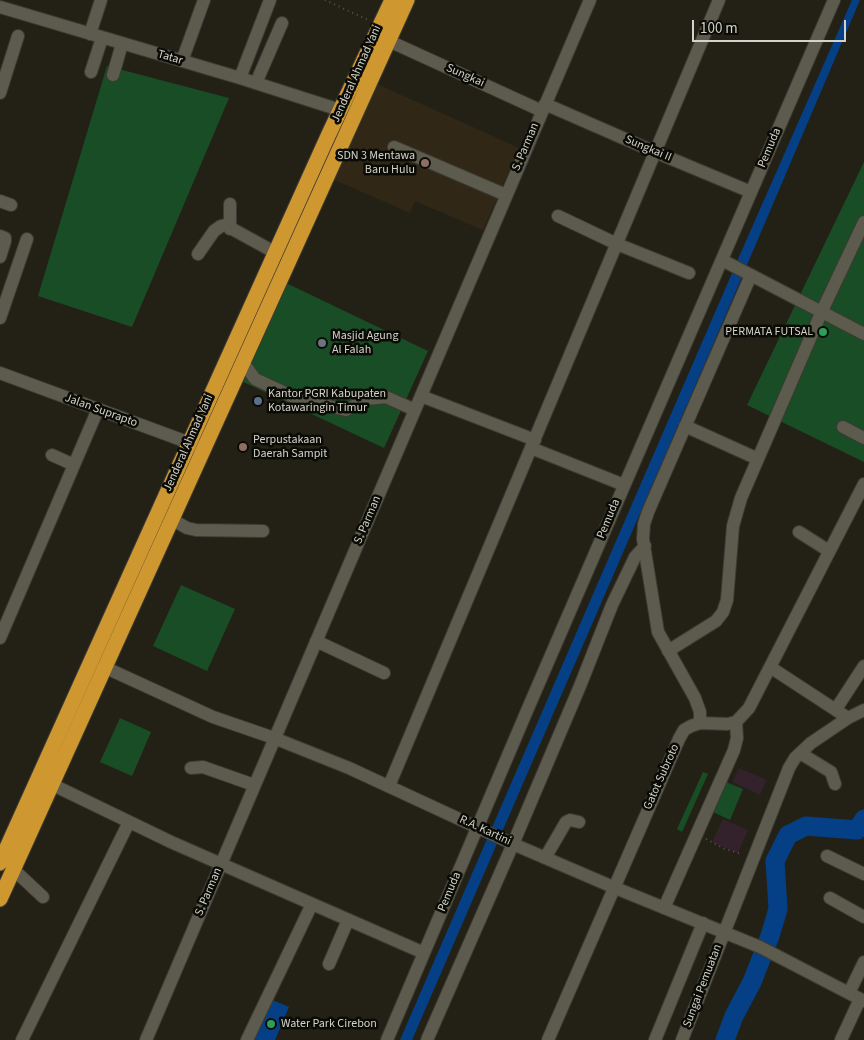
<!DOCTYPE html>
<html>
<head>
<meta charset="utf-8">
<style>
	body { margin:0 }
	#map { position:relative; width:864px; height:1040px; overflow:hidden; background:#232116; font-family:"Source Sans 3",sans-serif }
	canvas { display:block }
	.scale { position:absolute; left:692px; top:20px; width:154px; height:22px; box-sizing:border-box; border:2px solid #d3d2cb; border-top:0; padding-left:6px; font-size:15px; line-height:18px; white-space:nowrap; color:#d3d2cb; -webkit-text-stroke:4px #0b0b06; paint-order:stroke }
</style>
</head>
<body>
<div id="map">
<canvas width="864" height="1040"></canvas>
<div class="scale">100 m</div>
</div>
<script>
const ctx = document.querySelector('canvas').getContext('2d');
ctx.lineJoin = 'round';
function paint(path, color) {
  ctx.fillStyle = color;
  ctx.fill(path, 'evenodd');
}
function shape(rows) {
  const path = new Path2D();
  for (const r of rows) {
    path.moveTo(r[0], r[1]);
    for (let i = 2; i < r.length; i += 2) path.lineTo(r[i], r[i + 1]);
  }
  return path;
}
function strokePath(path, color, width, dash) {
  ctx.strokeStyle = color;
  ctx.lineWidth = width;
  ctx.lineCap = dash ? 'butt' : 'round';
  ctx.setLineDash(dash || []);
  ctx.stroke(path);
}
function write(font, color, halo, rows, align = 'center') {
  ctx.font = font + ' "Source Sans 3",sans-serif';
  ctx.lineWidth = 5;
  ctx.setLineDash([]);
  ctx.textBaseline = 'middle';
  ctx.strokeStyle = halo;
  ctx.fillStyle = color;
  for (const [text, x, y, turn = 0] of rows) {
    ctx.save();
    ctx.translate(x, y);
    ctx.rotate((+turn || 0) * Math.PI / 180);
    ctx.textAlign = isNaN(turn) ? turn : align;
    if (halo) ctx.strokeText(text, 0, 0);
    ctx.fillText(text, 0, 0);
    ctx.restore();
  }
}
paint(shape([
	[739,768,767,780,760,795,732,782],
	[723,819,748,830,738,853,712,842]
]), '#33222b');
paint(shape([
	[375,83,519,148,483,230,415,201,410,213,330,178]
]), '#302717');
paint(shape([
	[107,66,229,98,132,327,38,296],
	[864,162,864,462,747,405],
	[284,282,428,351,384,448,239,380],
	[181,585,235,609,207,671,153,646],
	[120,718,151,732,132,776,100,762],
	[703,772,708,774,682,832,677,829],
	[726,782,743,789,730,820,713,812]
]), '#194d25');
paint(shape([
	[852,0,860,0,712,347,412,1040,400,1040,742,250],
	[270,999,289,1007,275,1040,253,1040]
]), '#054086');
strokePath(shape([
	[725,1040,734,1016,752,982,770,936,778,909,775,861,788,835,806,826,857,830,864,819]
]), '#054086', 19);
const minor = shape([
	[0,7,240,78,340,110],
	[90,34,101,0],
	[389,41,542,111],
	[182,61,204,0],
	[91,72,102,38],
	[113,75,122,44],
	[240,78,270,0],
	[256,83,282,23],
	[0,93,18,36],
	[545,104,655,152,751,192],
	[394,147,506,195],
	[0,201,11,205],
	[230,204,230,229],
	[558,216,617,244,689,273],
	[0,236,5,238,5,241,0,257],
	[198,254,214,231,221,226,225,225,276,253],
	[722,260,864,334],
	[0,318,27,239],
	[242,361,255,379,298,399,346,410,367,399,386,397,415,410],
	[0,373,198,446],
	[421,396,535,440],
	[685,426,758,459],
	[843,427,864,438],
	[531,448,624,485],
	[52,455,74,465],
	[171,519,187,528,196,530,263,531],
	[799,532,829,551],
	[0,638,98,409],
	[316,641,384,673],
	[668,651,716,621,723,612,727,600,733,526,741,498,822,311,864,222],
	[104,667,213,717,274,738,349,768,513,844,613,887,760,947,864,1001],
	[770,667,848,718],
	[836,709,864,666],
	[700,723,700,712,695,698,658,632,643,539,644,524,648,512,751,275],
	[800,753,831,772,835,784],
	[191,768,203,767,254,785],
	[51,784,171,842,424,953],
	[389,786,719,0],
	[827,856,864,874],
	[545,858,566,822,570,820,579,822],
	[13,869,43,897],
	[830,898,864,917],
	[664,908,734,750,737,738,736,722],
	[329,964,348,920],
	[849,993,864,962],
	[22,1040,129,822],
	[146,1040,590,0],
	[247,1040,312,904],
	[387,1040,526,713,834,0],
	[427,1040,513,844,580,686,612,605,635,557,645,546],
	[548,1040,679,739,684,730,691,726,700,723,727,724,736,722,749,708,864,484],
	[655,1040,703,923],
	[682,1040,789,768,795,758,811,743,848,718,864,710],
	[841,1040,860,999]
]);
const highway = shape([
	[0,863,328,136,392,0],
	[0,899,407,0]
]);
strokePath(minor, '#3d3b33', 14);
strokePath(highway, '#3d3b33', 17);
strokePath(shape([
	[325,0,368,20],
	[706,839,725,849,742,854]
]), '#58564c', 2, [1, 4]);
strokePath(minor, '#5d5b4e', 12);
strokePath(highway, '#cf972f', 15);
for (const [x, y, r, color] of [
	[425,163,5,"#8d6e63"],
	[823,332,5,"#2e9e5b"],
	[322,343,5,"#6b7280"],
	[258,401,5,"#5c6f8a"],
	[243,447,5,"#8d6e63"],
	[271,1024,5,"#2e9e5b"]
]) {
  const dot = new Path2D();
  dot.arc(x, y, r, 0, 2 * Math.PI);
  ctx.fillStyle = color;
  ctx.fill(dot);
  strokePath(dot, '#0b0b06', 2);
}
write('12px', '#d3d2cb', '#0b0b06', [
	["Tatar",170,58,16],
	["Jenderal Ahmad Yani",357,74,-66],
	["Sungkai",465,76,24],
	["S. Parman",526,147,-67],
	["Pemuda",770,148,-67],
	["Sungkai II",648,149,23],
	["Jalan Suprapto",101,411,20],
	["Jenderal Ahmad Yani",189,443,-66],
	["Pemuda",609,519,-67],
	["S. Parman",368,520,-67],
	["Gatot Subroto",662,777,-66],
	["R.A. Kartini",485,831,25],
	["S. Parman",209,892,-67],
	["Pemuda",450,892,-67],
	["Sungai Pemuatan",703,986,-69]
]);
write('12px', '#d3d2cb', '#0b0b06', [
	["SDN 3 Mentawa",415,156,"right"],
	["Baru Hulu",415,170,"right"],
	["PERMATA FUTSAL",813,332,"right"],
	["Masjid Agung",332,336],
	["Al Falah",332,350],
	["Kantor PGRI Kabupaten",268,394],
	["Kotawaringin Timur",268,408],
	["Perpustakaan",253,440],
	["Daerah Sampit",253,454],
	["Water Park Cirebon",281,1024]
], 'left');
</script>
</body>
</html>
